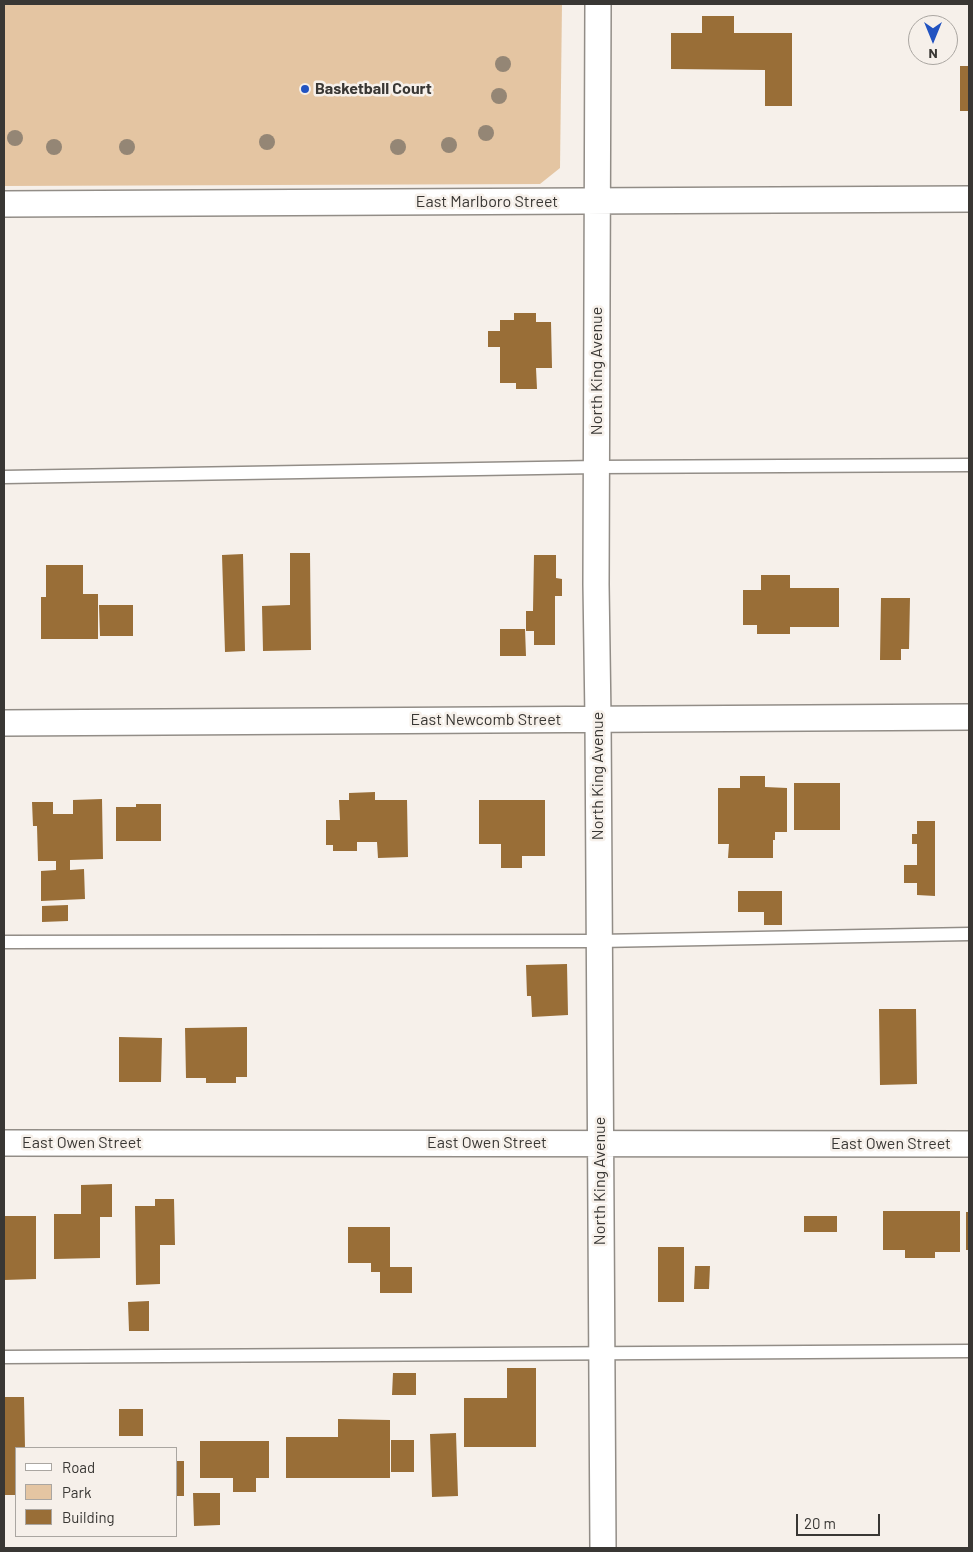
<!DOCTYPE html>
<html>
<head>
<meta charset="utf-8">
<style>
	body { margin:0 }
	#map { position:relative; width:973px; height:1552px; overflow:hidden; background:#f6f0ea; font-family:Barlow,sans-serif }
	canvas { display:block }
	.frame { position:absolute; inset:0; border:5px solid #393734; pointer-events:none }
	.legend { position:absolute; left:15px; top:1447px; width:162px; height:90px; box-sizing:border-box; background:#f6f0ea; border:1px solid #aaa6a1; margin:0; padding:6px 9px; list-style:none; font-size:15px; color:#393734 }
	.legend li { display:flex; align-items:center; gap:10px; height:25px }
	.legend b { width:25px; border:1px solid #aaa6a1 }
	.north { position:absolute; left:908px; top:15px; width:50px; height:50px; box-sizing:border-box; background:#f6f0ea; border:1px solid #aaa6a1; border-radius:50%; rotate:180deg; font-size:14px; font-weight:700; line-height:20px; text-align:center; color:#393734 }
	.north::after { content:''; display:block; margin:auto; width:18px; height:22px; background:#2253c1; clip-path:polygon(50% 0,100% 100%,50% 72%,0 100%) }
	.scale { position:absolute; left:796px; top:1514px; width:84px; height:22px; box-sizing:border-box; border:2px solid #393734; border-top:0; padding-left:6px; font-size:15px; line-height:18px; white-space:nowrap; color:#393734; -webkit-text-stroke:4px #f6f0ea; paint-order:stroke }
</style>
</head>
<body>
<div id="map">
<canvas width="973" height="1552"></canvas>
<div class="frame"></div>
<ul class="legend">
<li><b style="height:6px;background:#fff"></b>Road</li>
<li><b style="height:14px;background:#e4c5a2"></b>Park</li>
<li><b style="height:14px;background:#996e37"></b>Building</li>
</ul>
<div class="north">N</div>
<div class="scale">20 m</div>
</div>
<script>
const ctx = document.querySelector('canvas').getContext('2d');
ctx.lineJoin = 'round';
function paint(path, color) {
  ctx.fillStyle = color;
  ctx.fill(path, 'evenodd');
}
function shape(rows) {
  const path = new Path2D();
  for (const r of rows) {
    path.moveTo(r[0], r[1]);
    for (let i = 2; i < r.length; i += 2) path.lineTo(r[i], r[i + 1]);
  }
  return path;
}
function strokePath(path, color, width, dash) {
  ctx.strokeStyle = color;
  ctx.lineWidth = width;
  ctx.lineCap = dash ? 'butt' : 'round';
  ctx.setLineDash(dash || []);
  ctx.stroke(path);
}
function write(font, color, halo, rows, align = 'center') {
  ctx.font = font + ' Barlow,sans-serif';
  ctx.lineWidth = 5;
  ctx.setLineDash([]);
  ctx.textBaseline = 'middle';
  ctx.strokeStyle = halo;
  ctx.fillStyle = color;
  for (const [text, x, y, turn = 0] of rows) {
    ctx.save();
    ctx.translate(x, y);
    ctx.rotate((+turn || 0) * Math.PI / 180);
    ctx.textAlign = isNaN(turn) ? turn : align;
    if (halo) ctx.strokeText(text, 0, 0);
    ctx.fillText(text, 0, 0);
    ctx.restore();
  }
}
paint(shape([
	[4,4,562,4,560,168,540,184,4,186]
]), '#e4c5a2');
paint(shape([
	[702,16,734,16,734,33,792,33,792,106,765,106,765,70,671,69,671,33,702,33],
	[960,66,969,66,969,111,960,111],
	[514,313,536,313,536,322,551,322,552,368,536,368,537,389,516,389,516,383,500,383,500,347,488,347,488,331,500,331,500,320,514,320],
	[290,553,310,553,311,650,263,651,262,606,290,605],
	[243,554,245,651,225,652,222,555],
	[534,555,556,555,556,578,562,579,562,596,555,596,555,645,534,645,534,631,526,631,526,611,533,611],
	[46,565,83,565,83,594,98,594,98,639,41,639,41,597,46,597],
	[761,575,790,575,790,588,839,588,839,627,790,627,790,634,757,634,757,625,743,625,743,590,761,590],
	[881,598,910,598,909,649,901,649,901,660,880,660],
	[99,605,133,605,133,636,100,636],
	[500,629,525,629,526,656,500,656],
	[740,776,765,776,765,787,787,788,787,832,775,832,775,840,773,840,773,858,728,858,729,844,718,844,718,788,740,788],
	[794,783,840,783,840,830,794,830],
	[375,792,375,800,407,800,408,857,378,858,377,842,357,842,357,851,333,851,333,845,326,845,326,820,340,820,339,800,349,800,349,793],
	[102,799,103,859,70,860,70,870,84,869,85,899,41,901,41,871,56,870,56,861,38,861,37,826,33,826,32,802,53,802,53,814,73,814,73,800],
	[479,800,545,800,545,856,522,856,522,868,501,868,501,844,479,844],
	[136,804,161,804,161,841,116,841,116,807,136,807],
	[917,821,935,821,935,896,917,895,917,883,904,883,904,865,917,865,917,844,912,844,912,834,917,834],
	[738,891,782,891,782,925,764,925,764,912,738,912],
	[68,905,68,921,42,922,42,906],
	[567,964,568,1015,532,1017,531,996,527,996,526,965],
	[879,1009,916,1009,917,1084,880,1085],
	[247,1027,247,1077,236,1077,236,1083,206,1083,206,1078,186,1078,185,1028],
	[119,1037,162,1038,161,1082,119,1082],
	[112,1184,112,1217,100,1217,100,1258,54,1259,54,1214,81,1214,81,1185],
	[155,1199,174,1199,175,1245,160,1245,160,1284,136,1285,135,1206,155,1206],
	[883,1211,960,1211,960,1252,935,1252,935,1258,905,1258,905,1250,883,1250],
	[966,1212,969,1212,969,1250,966,1250],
	[4,1216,36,1216,36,1279,4,1280],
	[804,1216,837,1216,837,1232,804,1232],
	[348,1227,390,1227,390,1267,412,1267,412,1293,380,1293,380,1272,371,1272,371,1263,348,1263],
	[658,1247,684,1247,684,1302,658,1302],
	[695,1266,710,1266,709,1289,694,1289],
	[149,1301,149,1331,129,1331,128,1302],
	[507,1368,536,1368,536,1447,464,1447,464,1398,507,1398],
	[393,1373,416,1373,416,1395,392,1395],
	[4,1397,24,1397,25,1448,16,1448,16,1495,4,1495],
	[119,1409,143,1409,143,1436,119,1436],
	[338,1419,390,1420,390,1478,286,1478,286,1437,338,1437],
	[456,1433,458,1496,432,1497,430,1434],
	[391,1440,414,1440,414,1472,391,1472],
	[200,1441,269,1441,269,1478,256,1478,256,1492,233,1492,233,1478,200,1478],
	[176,1461,184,1461,184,1496,176,1496],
	[193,1493,220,1493,220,1525,194,1526]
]), '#996e37');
const lane = shape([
	[4,477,597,467,969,465],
	[4,942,599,941,969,934],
	[4,1357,969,1351]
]);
const street = shape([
	[598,4,596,584,598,719,603,1548],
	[4,204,969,199],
	[4,723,969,717],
	[4,1143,969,1144]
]);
strokePath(lane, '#928d87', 15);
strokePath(street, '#928d87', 28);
strokePath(lane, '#fff', 12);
strokePath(street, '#fff', 25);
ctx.fillStyle = '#948675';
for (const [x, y] of [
	[503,64],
	[499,96],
	[486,133],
	[15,138],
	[267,142],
	[449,145],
	[54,147],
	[127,147],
	[398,147]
]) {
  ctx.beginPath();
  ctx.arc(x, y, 8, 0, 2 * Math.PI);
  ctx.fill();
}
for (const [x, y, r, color] of [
	[305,89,5,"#2253c1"]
]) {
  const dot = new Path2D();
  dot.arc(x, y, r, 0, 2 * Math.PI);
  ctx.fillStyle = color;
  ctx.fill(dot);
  strokePath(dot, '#f6f0ea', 2);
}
write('bold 16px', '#393734', '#f6f0ea', [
	["Basketball Court",315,89]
], 'left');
write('16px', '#393734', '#f6f0ea', [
	["East Marlboro Street",487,202],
	["North King Avenue",597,371,-90],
	["East Newcomb Street",486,720],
	["North King Avenue",598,776,-90],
	["East Owen Street",82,1143],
	["East Owen Street",487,1143],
	["East Owen Street",891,1144],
	["North King Avenue",600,1181,-90]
]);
</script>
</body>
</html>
